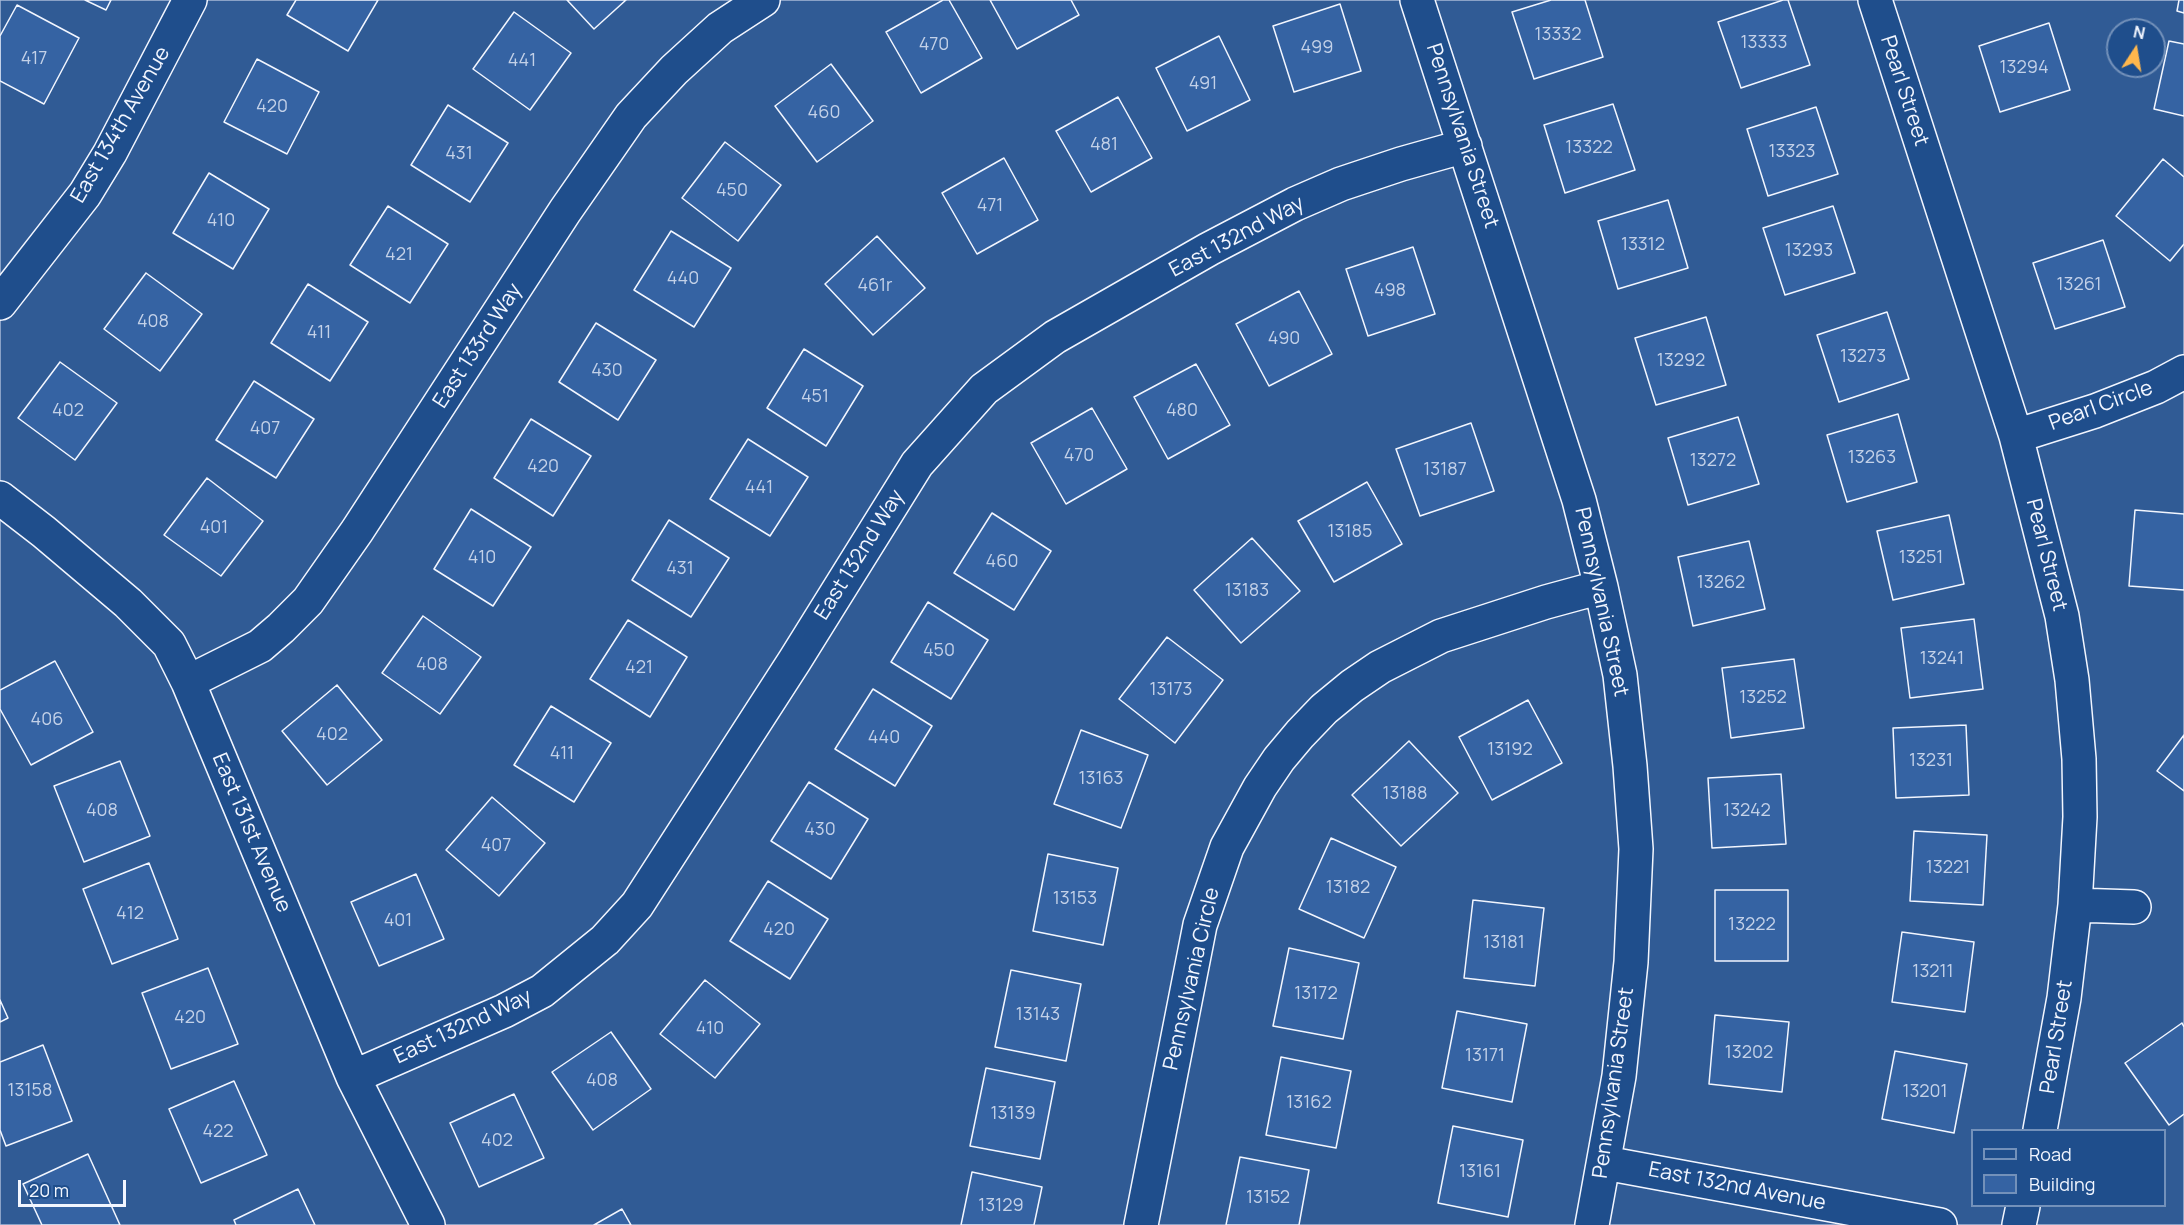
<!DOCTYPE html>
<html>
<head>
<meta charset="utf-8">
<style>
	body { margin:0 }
	#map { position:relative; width:2184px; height:1225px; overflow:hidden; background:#1f4e8c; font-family:Manrope,sans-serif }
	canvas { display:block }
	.legend { position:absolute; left:1971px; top:1129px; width:195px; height:78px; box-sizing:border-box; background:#1f4e8c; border:2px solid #7391ba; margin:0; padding:8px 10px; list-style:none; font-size:18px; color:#f2f6ff }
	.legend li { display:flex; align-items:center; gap:12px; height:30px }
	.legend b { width:30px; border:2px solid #7391ba }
	.north { position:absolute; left:2106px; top:18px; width:60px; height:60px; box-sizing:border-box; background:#1f4e8c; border:2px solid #7391ba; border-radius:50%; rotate:12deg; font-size:16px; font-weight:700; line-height:24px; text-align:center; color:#f2f6ff }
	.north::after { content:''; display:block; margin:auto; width:21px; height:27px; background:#ffb74d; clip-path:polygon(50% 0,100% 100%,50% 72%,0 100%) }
	.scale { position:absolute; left:18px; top:1180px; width:108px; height:27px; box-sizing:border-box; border:3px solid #f2f6ff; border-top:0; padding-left:8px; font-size:18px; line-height:21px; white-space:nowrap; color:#f2f6ff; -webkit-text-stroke:4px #1f4e8c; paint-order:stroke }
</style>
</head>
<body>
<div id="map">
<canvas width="2184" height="1225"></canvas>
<ul class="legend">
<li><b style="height:8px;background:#1f4e8c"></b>Road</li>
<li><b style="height:16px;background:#3563a3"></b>Building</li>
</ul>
<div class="north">N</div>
<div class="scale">20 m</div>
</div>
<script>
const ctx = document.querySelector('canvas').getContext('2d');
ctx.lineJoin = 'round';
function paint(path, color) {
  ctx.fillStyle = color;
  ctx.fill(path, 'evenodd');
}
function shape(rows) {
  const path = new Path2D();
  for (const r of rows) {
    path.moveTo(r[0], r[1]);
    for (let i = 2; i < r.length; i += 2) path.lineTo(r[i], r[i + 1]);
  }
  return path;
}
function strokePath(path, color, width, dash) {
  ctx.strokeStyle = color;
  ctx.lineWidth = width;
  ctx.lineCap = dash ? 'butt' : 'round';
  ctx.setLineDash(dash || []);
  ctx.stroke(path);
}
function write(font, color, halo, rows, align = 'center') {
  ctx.font = font + ' Manrope,sans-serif';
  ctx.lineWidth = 4.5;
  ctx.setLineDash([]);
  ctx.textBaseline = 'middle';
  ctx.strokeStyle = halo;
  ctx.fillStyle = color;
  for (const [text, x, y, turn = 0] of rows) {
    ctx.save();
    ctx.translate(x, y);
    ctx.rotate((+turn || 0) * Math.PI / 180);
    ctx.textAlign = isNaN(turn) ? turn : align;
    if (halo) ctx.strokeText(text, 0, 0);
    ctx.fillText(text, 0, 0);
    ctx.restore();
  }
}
const built = shape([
	[0,0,2184,0,2184,1225,0,1225,0,0],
	[2118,30,2154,30,2154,66,2118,66,2118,30],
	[1972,1130,2164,1130,2164,1206,1972,1206,1972,1130]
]);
paint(built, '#305b95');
strokePath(built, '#a8bbd7', 1.5);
const building = shape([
	[85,0,111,0,106,10,85,0],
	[296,0,378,0,348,51,287,15,296,0],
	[567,0,626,0,594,29,567,0],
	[943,0,949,0,982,58,921,93,886,32,943,0],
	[990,0,1071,0,1079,15,1017,49,990,0],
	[1551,0,1585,0,1603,57,1534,79,1512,12,1551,0],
	[1783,0,1788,0,1810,65,1741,88,1718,22,1783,0],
	[2179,0,2184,0,2184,13,2177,11,2179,0],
	[1340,4,1361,71,1294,92,1273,26,1340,4],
	[17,5,79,38,44,104,0,81,0,36,17,5],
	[514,12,571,53,530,110,473,69,514,12],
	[2049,23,2070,90,2000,112,1979,46,2049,23],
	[1219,36,1250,100,1187,131,1156,68,1219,36],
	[2169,41,2184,44,2184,116,2154,109,2169,41],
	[257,59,319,92,287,154,224,122,257,59],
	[831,64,873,121,817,162,775,106,831,64],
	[1118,97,1152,158,1091,192,1056,131,1118,97],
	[1613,104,1635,170,1565,193,1544,125,1613,104],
	[448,105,508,143,470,202,411,165,448,105],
	[1816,107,1838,174,1768,196,1747,129,1816,107],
	[725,142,781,185,738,241,682,198,725,142],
	[1004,158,1038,220,977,254,942,193,1004,158],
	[2163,159,2184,177,2184,244,2170,261,2116,216,2163,159],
	[209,173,269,209,233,269,173,233,209,173],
	[1668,200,1688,268,1618,289,1598,221,1668,200],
	[388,206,448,244,410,303,350,265,388,206],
	[1833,206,1855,273,1785,295,1763,228,1833,206],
	[671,231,731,268,694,327,634,290,671,231],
	[877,236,925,288,873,335,825,284,877,236],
	[2103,240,2125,307,2055,329,2033,263,2103,240],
	[1413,247,1435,314,1368,336,1346,269,1413,247],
	[146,273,202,314,160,371,104,329,146,273],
	[308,284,368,322,330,381,271,343,308,284],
	[1299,291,1332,354,1269,386,1236,324,1299,291],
	[1887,312,1909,379,1839,402,1817,335,1887,312],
	[1706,317,1726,385,1656,405,1635,338,1706,317],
	[596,323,656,360,618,420,559,382,596,323],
	[804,349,863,386,826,446,767,408,804,349],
	[60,362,117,403,75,460,18,418,60,362],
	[1196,364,1230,425,1168,459,1134,397,1196,364],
	[254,381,314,419,276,478,216,440,254,381],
	[1092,408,1127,469,1066,504,1031,443,1092,408],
	[1898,414,1917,482,1847,502,1827,435,1898,414],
	[1738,417,1759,484,1688,505,1668,438,1738,417],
	[531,419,591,456,553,516,494,478,531,419],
	[1471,423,1494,491,1420,516,1396,449,1471,423],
	[748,439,808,477,770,536,710,499,748,439],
	[207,478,263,521,221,576,164,535,207,478],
	[1367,482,1402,544,1334,582,1298,521,1367,482],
	[471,509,531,547,493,606,434,569,471,509],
	[2135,510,2184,514,2184,590,2129,586,2135,510],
	[992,513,1051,551,1014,610,954,573,992,513],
	[1949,515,1964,584,1893,600,1877,531,1949,515],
	[669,520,729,558,691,617,632,580,669,520],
	[1252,538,1300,591,1241,643,1194,590,1252,538],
	[1749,541,1765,609,1693,626,1678,557,1749,541],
	[928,602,988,640,951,699,891,662,928,602],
	[423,616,481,657,440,714,382,673,423,616],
	[1974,619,1983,689,1910,698,1901,628,1974,619],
	[628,620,687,657,650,717,590,679,628,620],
	[1167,637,1223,680,1175,743,1119,699,1167,637],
	[1794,659,1804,728,1731,738,1722,668,1794,659],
	[55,661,93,732,31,765,0,709,0,690,55,661],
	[337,685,382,740,327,785,282,731,337,685],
	[873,689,932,726,895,786,835,749,873,689],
	[1528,700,1562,763,1492,800,1459,737,1528,700],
	[551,706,611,743,574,802,514,765,551,706],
	[1966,725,1969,795,1896,798,1893,728,1966,725],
	[1081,730,1148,755,1121,828,1054,804,1081,730],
	[2184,735,2184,791,2157,771,2184,735],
	[1409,741,1458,793,1401,846,1352,795,1409,741],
	[120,761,150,836,84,862,54,786,120,761],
	[1781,774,1786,844,1712,848,1708,778,1781,774],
	[809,782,868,819,831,879,771,841,809,782],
	[492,797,545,843,499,896,446,850,492,797],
	[1914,831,1987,835,1983,905,1910,901,1914,831],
	[1331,838,1396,867,1364,938,1299,909,1331,838],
	[1048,854,1118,868,1103,945,1033,931,1048,854],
	[149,863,178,939,112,964,83,889,149,863],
	[416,874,444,939,379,966,351,902,416,874],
	[768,881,828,919,790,979,730,941,768,881],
	[1715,890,1788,890,1788,961,1715,961,1715,890],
	[1473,900,1544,908,1535,986,1464,978,1473,900],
	[1902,932,1974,942,1965,1012,1892,1002,1902,932],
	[1289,948,1359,963,1343,1039,1273,1026,1289,948],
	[208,968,238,1044,171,1069,142,993,208,968],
	[1011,970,1081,984,1066,1061,995,1047,1011,970],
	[705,980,760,1024,715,1078,660,1034,705,980],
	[0,1000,8,1018,0,1022,0,1000],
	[1457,1011,1527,1024,1512,1102,1442,1088,1457,1011],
	[1715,1015,1789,1022,1782,1092,1709,1084,1715,1015],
	[2182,1023,2184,1027,2184,1114,2169,1125,2125,1063,2182,1023],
	[611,1032,651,1089,593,1130,552,1072,611,1032],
	[43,1045,72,1121,6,1146,0,1130,0,1062,43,1045],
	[1895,1051,1967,1064,1954,1133,1882,1119,1895,1051],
	[1281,1057,1351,1071,1336,1148,1266,1135,1281,1057],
	[986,1068,1055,1082,1040,1159,970,1146,986,1068],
	[234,1081,267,1155,201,1183,169,1109,234,1081],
	[514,1094,544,1158,479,1187,450,1123,514,1094],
	[1453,1126,1523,1140,1508,1217,1438,1203,1453,1126],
	[88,1154,120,1225,42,1225,23,1184,88,1154],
	[1240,1157,1309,1170,1299,1225,1226,1225,1240,1157],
	[972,1172,1042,1187,1034,1225,961,1225,972,1172],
	[298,1189,315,1225,236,1225,234,1220,298,1189],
	[622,1209,631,1225,594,1225,622,1209]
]);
paint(building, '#3563a3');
strokePath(building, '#f2f6ff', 1.5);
const minor = shape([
	[1417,0,1579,500,1601,587,1620,675,1630,766,1636,849,1631,962,1619,1076,1592,1225],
	[1875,0,2016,436,2062,616,2072,680,2079,759,2080,817,2075,905,2064,998,2040,1130],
	[0,303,85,194,110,153,190,0],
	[2016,436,2095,411,2156,387,2184,372],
	[0,498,44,532,128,603,169,644,188,682,353,1077,428,1225],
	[188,682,260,646,281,628,308,601,357,531,565,211,631,116,674,70,720,28,763,0],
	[2075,905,2134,907],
	[353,1077,504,1011,542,991,605,940,637,905,795,660,917,464,984,389,1055,337,1209,249,1295,204,1341,184,1401,164,1465,146],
	[1605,1163,1940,1225],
	[1141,1225,1200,925,1227,847,1260,787,1279,759,1300,734,1324,709,1352,686,1380,667,1441,636,1546,602,1601,587],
	[2019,1225,2023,1206]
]);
strokePath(minor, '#f2f6ff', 36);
strokePath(minor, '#1f4e8c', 33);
write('18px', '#c3d1e8', null, [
	["13332",1558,35],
	["13333",1764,43],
	["470",934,45],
	["499",1317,48],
	["417",34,59],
	["441",522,61],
	["13294",2024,68],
	["491",1203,84],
	["420",272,107],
	["460",824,113],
	["481",1104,145],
	["13322",1589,148],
	["13323",1792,152],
	["431",459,154],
	["450",732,191],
	["471",990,206],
	["410",221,221],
	["13312",1643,245],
	["13293",1809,251],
	["421",399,255],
	["440",683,279],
	["13261",2079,285],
	["461r",875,286],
	["498",1390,291],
	["408",153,322],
	["411",319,333],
	["490",1284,339],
	["13273",1863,357],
	["13292",1681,361],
	["430",607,371],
	["451",815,397],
	["402",68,411],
	["480",1182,411],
	["407",265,429],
	["470",1079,456],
	["13263",1872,458],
	["13272",1713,461],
	["420",543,467],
	["13187",1445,470],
	["441",759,488],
	["401",214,528],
	["13185",1350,532],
	["410",482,558],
	["13251",1921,558],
	["460",1002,562],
	["431",680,569],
	["13262",1721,583],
	["13183",1247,591],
	["450",939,651],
	["13241",1942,659],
	["408",432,665],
	["421",639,668],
	["13173",1171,690],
	["13252",1763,698],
	["406",47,720],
	["402",332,735],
	["440",884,738],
	["13192",1510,750],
	["411",562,754],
	["13231",1931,761],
	["13163",1101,779],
	["13188",1405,794],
	["408",102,811],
	["13242",1747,811],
	["430",820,830],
	["407",496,846],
	["13221",1948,868],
	["13182",1348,888],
	["13153",1075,899],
	["412",130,914],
	["401",398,921],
	["13222",1752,925],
	["420",779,930],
	["13181",1504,943],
	["13211",1933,972],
	["13172",1316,994],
	["13143",1038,1015],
	["420",190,1018],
	["410",710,1029],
	["13202",1749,1053],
	["13171",1485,1056],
	["408",602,1081],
	["13158",30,1091],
	["13201",1925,1092],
	["13162",1309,1103],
	["13139",1013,1114],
	["422",218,1132],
	["402",497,1141],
	["13161",1480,1172],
	["13152",1268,1198],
	["13129",1001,1206]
]);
write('21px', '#f2f6ff', '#1f4e8c', [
	["Pearl Street",1904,91,72],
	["East 134th Avenue",121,125,-60],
	["Pennsylvania Street",1462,136,72],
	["East 132nd Way",1237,237,-28],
	["East 133rd Way",478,346,-57],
	["Pearl Circle",2101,406,-20],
	["East 132nd Way",860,555,-58],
	["Pearl Street",2046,555,76],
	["Pennsylvania Street",1601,602,78],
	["East 131st Avenue",251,833,67],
	["Pennsylvania Circle",1192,979,-77],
	["East 132nd Way",463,1027,-25],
	["Pearl Street",2057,1037,-81],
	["Pennsylvania Street",1614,1083,-82],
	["East 132nd Avenue",1737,1187,11]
]);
</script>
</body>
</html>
